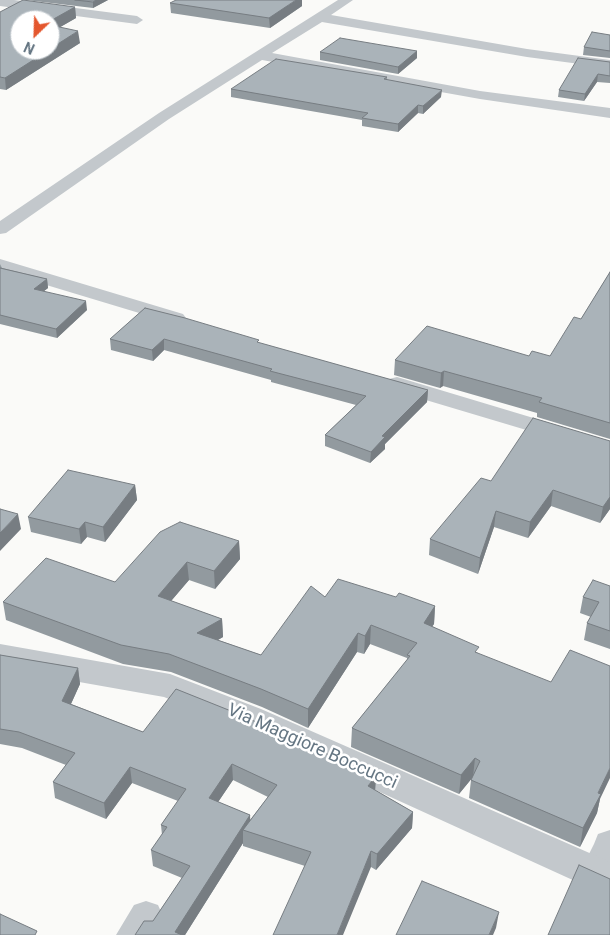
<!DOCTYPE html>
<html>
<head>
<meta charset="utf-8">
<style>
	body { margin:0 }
	#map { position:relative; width:610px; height:935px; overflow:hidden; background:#fafaf8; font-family:Roboto,sans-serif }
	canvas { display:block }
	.north { position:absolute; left:10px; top:10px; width:50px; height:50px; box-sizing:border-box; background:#fff; border:1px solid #c1c8cd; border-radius:50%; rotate:204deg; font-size:14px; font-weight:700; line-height:20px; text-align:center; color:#657683 }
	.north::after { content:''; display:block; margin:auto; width:18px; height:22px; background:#e4572e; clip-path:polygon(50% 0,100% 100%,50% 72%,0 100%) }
</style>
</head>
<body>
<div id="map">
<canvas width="610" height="935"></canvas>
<div class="north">N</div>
</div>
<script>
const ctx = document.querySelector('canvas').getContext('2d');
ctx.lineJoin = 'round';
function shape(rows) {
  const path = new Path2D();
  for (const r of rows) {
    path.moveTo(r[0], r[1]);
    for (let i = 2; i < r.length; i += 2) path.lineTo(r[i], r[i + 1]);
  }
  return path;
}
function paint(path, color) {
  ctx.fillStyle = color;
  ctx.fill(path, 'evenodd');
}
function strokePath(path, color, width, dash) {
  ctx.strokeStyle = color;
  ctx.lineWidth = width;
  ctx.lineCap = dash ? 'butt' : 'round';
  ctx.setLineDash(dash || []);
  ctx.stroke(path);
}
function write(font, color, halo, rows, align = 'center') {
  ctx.font = font + ' Roboto,sans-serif';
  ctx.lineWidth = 5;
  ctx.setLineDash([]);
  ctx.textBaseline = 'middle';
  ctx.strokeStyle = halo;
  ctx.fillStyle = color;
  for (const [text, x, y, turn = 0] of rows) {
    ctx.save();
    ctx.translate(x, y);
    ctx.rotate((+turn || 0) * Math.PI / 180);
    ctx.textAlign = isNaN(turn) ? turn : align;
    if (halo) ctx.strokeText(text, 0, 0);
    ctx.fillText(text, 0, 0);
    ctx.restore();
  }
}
paint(shape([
	[0,0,14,0,137,16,143,20,137,24,0,6,0,0],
	[338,0,353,0,331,15,527,49,610,60,610,68,527,57,322,22,272,53,480,91,610,108,610,118,480,99,262,60,169,119,6,233,0,234,0,221,159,113,338,0],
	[0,259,183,314,186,318,183,322,176,324,169,322,0,271,0,259],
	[397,377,610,441,610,455,389,389,386,384,389,379,397,377],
	[610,830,610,880,608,884,596,888,584,884,579,874,594,844,598,834,610,830],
	[146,901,158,905,163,916,153,935,116,935,134,905,146,901]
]), '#c3c8cc');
paint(shape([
	[0,644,170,674,261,709,610,862,610,897,237,727,164,697,0,668,0,644]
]), '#c3c8cc');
paint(shape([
	[26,0,108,0,93,8],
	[170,3,302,6,270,28,171,13],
	[75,7,76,18,60,27,80,43,6,90,0,89,0,12],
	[610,35,610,58,583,55,584,47],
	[417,51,417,58,398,74,320,60,320,52],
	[610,62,610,83,597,82,584,101,558,97,559,90],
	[387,77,387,80,441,97,423,114,418,113,398,132,362,126,362,120,231,97,231,89],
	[0,264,2,268,47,279,48,288,44,291,87,310,57,338,0,324],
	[610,272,610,439,537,417,537,413,443,386,440,388,394,375,395,360,550,356,581,319],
	[145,308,259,343,428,390,427,402,385,444,385,449,370,463,325,446,325,435,356,405,271,382,271,380,164,350,153,361,111,350,110,339],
	[610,441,610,509,600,523,551,506,528,538,494,527,478,574,429,555,430,539,491,481],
	[135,485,137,500,105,542,87,537,81,544,31,532,28,517],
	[239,541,240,559,215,589,189,580,171,601,222,619,223,637,218,640,261,655,325,597,396,597,435,606,434,624,432,626,478,653,600,799,597,813,580,847,469,798,471,780,472,778,459,794,351,747,352,728,407,660,407,658,370,644,364,654,357,652,308,728,262,707,171,672,123,664,6,620,3,602,115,582],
	[610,586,610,649,584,640,587,623,591,617,580,613,583,597],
	[0,655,78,668,80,684,71,704,143,732,376,776,375,790,413,812,412,828,376,870,371,867,305,866,243,846,243,843,185,935,135,935,153,921,182,878,153,866,151,850,162,835,161,825,178,801,132,783,106,819,55,798,53,782,66,765,22,748,0,744],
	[233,780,268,797,250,820,250,815,218,802]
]), '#929a9f');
paint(shape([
	[96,0,108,0,93,8,93,2],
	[296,0,302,0,302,6,270,28,269,18],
	[75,7,76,18,50,33,50,21],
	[78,31,80,43,6,90,5,78,49,50,50,50,50,49],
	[417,51,417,58,398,74,398,67],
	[598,74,597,82,584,101,585,94],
	[442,90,441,97,423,114,423,106],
	[418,105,418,113,398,132,398,124],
	[47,279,48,288,35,298,34,289],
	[86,301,87,310,57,338,56,329],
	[164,339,164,350,153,361,152,350],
	[444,371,443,386,440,388,441,373],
	[428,390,427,402,385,444,385,449,370,463,371,452,382,436],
	[135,485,137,500,105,542,103,527],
	[553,490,551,506,528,538,530,522],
	[610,497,610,509,600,523,603,507],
	[496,511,494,527,478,574,480,558],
	[18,514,21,529,0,551,0,533],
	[85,522,87,537,81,544,79,529],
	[239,541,240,559,215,589,214,571],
	[187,562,189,580,160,614,158,596],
	[435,606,434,624,422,641,424,623],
	[222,619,223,637,198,651,197,633],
	[371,625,370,644,364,654,365,636],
	[358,633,357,652,308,728,308,709],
	[78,668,80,684,65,717,62,701],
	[475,758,473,777,459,794,461,775],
	[232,764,233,780,210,814,209,798],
	[130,767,132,783,106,819,104,803],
	[610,768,610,778,600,799,597,813,580,847,583,828,598,793],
	[376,776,375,792,368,786],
	[413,812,412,828,376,870,377,854],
	[250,815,251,831,243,830,243,843,185,935,176,935,175,932],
	[371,851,371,867,343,935,337,935],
	[499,912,496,928,493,935,489,935]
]), '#777d82');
const building = shape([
	[23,0,75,7,50,21,50,20,20,20,20,50,49,50,5,78,0,77,0,12,23,0],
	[75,0,96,0,93,2,75,0],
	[176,0,296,0,269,18,170,3,176,0],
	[50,25,78,31,50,49,50,25],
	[592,32,610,35,610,51,584,47,592,32],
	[340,38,417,51,398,67,320,52,340,38],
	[578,58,610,62,610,76,598,74,585,94,559,90,578,58],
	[276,59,387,77,384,79,442,90,423,106,418,105,398,124,362,118,368,113,231,89,276,59],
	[0,268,47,279,34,289,86,301,56,329,0,315,0,268],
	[610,272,610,423,539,402,542,398,444,371,441,373,395,360,427,326,529,356,532,351,550,356,574,317,581,319,610,272],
	[145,308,185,318,259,340,257,342,428,390,382,436,385,437,371,452,325,435,366,396,270,371,272,369,164,339,152,350,110,339,145,308],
	[533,418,610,441,610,497,603,507,553,490,530,522,496,511,480,558,430,539,481,478,491,481,533,418],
	[68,470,135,485,103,527,85,522,79,529,28,517,68,470],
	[0,509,18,514,0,533,0,509],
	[180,522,239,541,214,571,187,562,158,596,222,619,197,633,261,655,311,586,325,597,338,579,396,597,399,593,435,606,424,623,479,647,475,652,551,682,570,650,610,666,610,768,598,793,601,794,583,828,471,780,480,761,475,758,461,775,352,728,410,656,407,655,417,643,371,625,365,636,358,633,308,709,261,689,169,654,121,645,3,602,46,558,115,582,160,532,180,522],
	[593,580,610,586,610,631,587,623,599,602,583,597,593,580],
	[0,655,78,668,62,701,143,732,176,689,236,713,376,776,368,786,413,812,377,854,371,851,337,935,273,935,311,852,243,830,277,785,232,764,209,798,250,815,175,932,182,935,135,935,144,921,153,921,190,866,151,850,167,827,161,825,186,789,130,767,104,803,53,782,75,753,19,732,0,729,0,655],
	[579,865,610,879,610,935,548,935,579,865],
	[422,881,499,912,489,935,396,935,422,881],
	[0,914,37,931,35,935,0,935,0,914]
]);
paint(building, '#aab3b9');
strokePath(building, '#777d82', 1);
write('18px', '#657683', '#fff', [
	["Via Maggiore Boccucci",312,747,24]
]);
</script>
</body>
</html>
